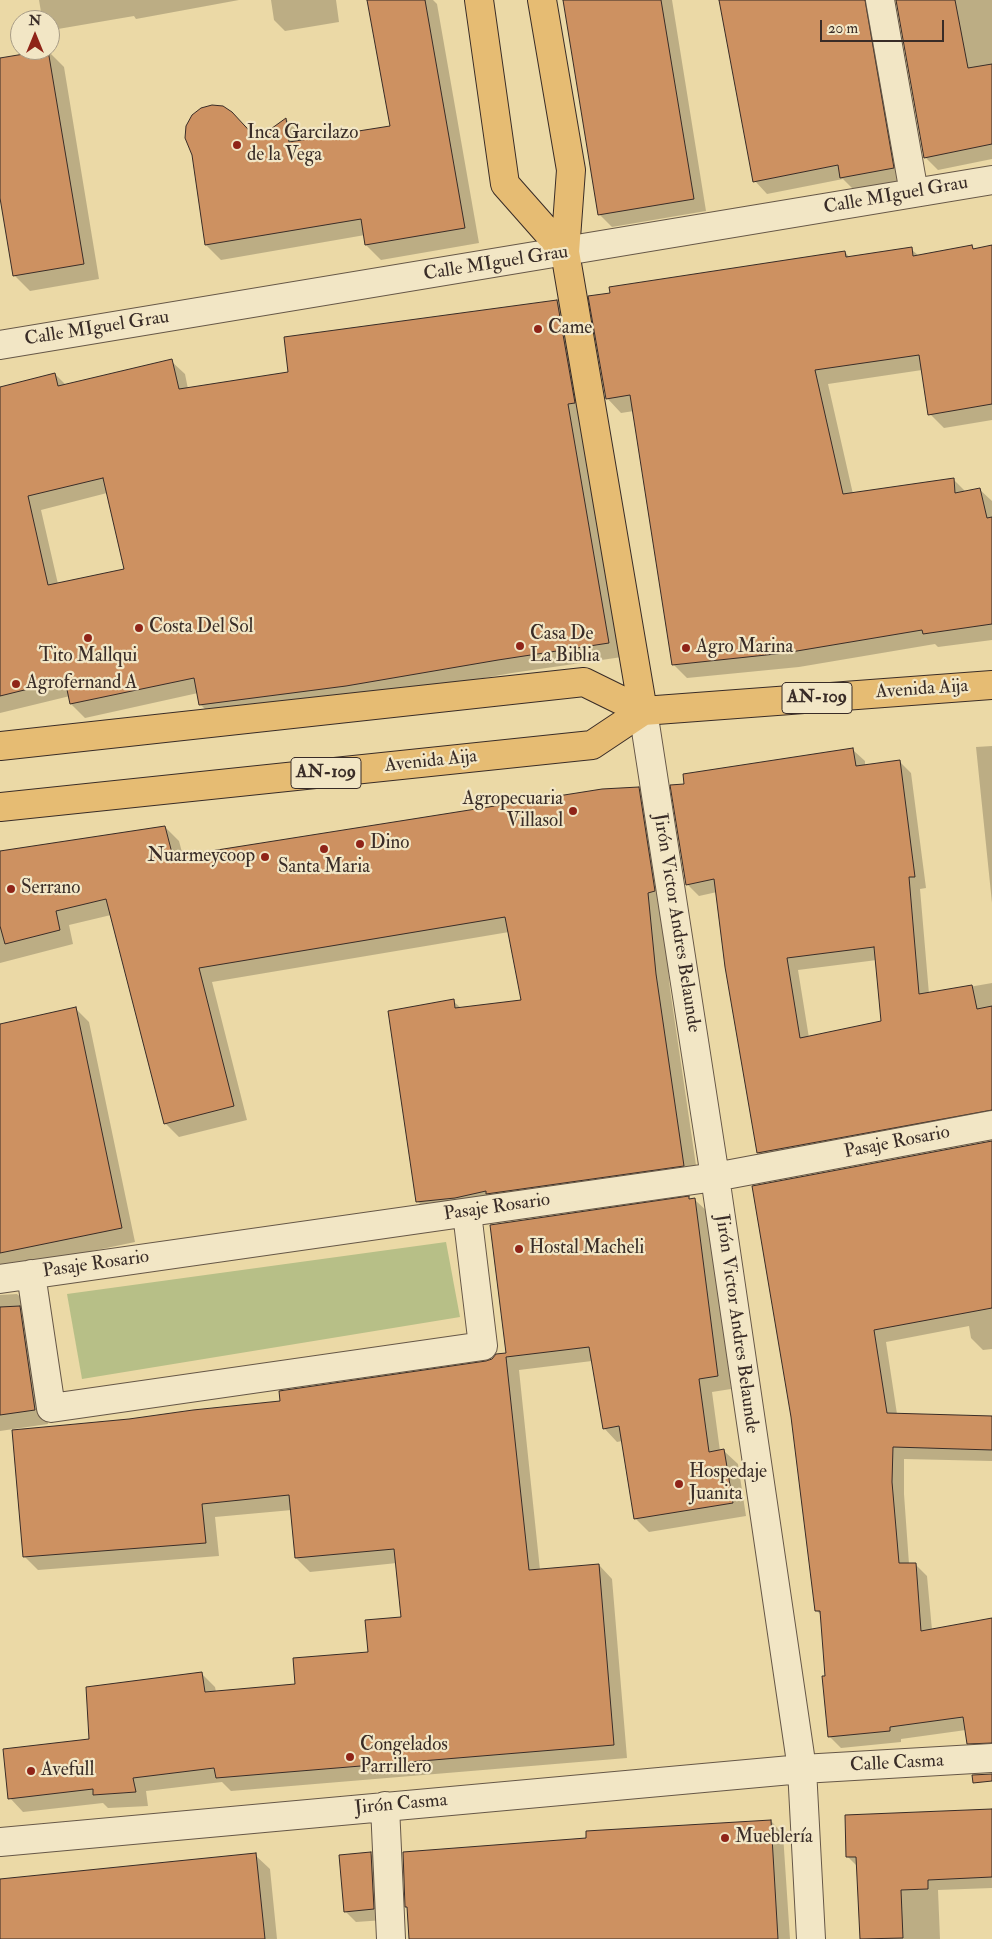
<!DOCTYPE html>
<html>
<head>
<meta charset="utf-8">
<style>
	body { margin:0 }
	#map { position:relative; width:992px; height:1939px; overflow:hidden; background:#ebd9a6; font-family:"IM FELL Double Pica",serif }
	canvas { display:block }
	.north { position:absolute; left:10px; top:10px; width:50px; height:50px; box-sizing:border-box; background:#f2e6c5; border:1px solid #a89c86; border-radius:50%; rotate:0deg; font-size:14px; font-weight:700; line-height:20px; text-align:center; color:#392c27 }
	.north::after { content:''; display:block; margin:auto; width:18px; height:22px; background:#8f2418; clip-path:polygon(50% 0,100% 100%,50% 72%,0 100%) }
	.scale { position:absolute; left:820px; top:20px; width:124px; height:22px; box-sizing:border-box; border:2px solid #392c27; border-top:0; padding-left:6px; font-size:15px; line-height:18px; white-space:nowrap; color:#392c27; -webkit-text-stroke:4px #f2e6c5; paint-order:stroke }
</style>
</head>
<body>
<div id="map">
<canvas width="992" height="1939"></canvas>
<div class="north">N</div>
<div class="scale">20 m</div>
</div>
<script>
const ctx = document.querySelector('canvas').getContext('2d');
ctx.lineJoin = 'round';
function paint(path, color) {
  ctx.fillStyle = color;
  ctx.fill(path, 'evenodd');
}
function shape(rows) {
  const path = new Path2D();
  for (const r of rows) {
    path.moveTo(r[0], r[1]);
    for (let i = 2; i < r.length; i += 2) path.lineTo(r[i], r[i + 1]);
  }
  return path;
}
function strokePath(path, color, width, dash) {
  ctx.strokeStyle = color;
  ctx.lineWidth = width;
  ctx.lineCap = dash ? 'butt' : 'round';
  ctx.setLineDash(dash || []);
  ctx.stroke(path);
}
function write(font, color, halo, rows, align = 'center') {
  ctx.font = font + ' "IM FELL Double Pica",serif';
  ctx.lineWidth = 4.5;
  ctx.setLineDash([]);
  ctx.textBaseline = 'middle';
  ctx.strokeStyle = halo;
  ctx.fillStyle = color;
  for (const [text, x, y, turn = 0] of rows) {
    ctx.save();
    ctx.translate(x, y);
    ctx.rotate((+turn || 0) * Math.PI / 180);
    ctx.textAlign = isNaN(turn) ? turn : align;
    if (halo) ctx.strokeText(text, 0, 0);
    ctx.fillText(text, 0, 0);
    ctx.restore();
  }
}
paint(shape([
	[446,1242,460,1317,82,1379,67,1294]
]), '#b7bf87');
paint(shape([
	[39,0,239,0,136,19,134,16,58,29,41,12],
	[271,0,336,0,339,22,285,31,274,20],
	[368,0,433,0,437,4,479,243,381,260,366,245,365,235,221,260,206,245,257,140,286,119,300,134,301,141,391,127],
	[564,0,672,0,706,211,612,227,599,214],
	[720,0,884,0,906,180,854,190,843,179,767,194,755,181],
	[897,0,992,0,992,159,938,170,925,157],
	[48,51,64,67,99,279,30,291,14,275,0,190,0,59],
	[992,246,992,420,944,428,930,414,922,370,828,384,853,494,954,480,966,492,979,489,992,501,992,640,938,647,935,644,799,667,687,678,673,664,634,411,621,413,607,398,845,252,850,258,911,249,919,256,972,247,975,250],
	[557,302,571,316,622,657,512,673,360,700,214,718,200,704,198,693,85,718,71,704,70,696,0,713,0,387,55,374,66,385,171,361,185,374,188,389,290,373],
	[107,493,125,570,58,584,41,510],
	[992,746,992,903,976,747],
	[853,750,865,761,865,766,899,761,911,773,926,888,920,889,929,994,992,983,992,1123,770,1164,758,1153,717,892,699,896,687,884,686,785],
	[877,960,883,1022,809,1038,798,970],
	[638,788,653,802,670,989,698,1179,432,1215,417,1201,453,1001,461,1008,522,1001,509,932,212,982,247,1120,179,1137,165,1123,111,915,69,925,73,944,0,963,0,853,165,827,179,841,183,856],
	[75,1008,89,1022,135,1242,26,1265,0,1286,0,1026],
	[992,1142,992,1349,983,1350,971,1338,969,1326,886,1342,897,1414,992,1417,992,1461,904,1459,904,1494,909,1564,915,1564,927,1576,932,1630,992,1620,992,1740,966,1730,901,1739,901,1742,841,1748,829,1736,822,1616,817,1611,792,1417],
	[688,1198,691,1200,695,1200,709,1213,731,1389,712,1392,720,1451,724,1451,738,1464,746,1516,649,1532,635,1518,622,1441,617,1442,604,1428,592,1361,519,1370,540,1570,599,1565,612,1579,627,1758,231,1791,222,1782,146,1791,148,1806,108,1808,103,1803,23,1812,10,1798,91,1740,202,1674,215,1687,216,1692,297,1685,369,1654,403,1618,397,1563,310,1572,296,1558,292,1510,215,1517,219,1556,38,1570,24,1556,130,1420,281,1402,486,1363,507,1354],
	[17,1294,32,1308,48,1424,0,1431,0,1295],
	[992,1810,992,1888,938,1890,940,1939,861,1939,857,1866,847,1856],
	[771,1821,783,1834,790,1939,410,1939,587,1839],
	[371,1854,382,1864,384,1920,356,1922,345,1911],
	[255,1855,270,1869,277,1939,25,1939]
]), '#0003');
const building = shape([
	[367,0,425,0,465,228,365,245,361,219,205,245,192,155,185,138,186,126,192,115,201,108,212,105,223,106,232,112,257,139,286,118,289,142,390,126,367,0],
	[563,0,661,0,694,199,598,215,563,0],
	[719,0,865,0,894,168,840,178,838,165,753,182,719,0],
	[896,0,955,0,968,68,992,64,992,144,924,158,896,0],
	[48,50,84,264,13,276,0,198,0,58,48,50],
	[972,245,973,249,992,245,992,404,928,415,919,355,815,370,843,494,954,478,955,493,980,488,987,518,992,517,992,624,923,634,922,630,785,653,672,665,630,395,606,399,588,296,610,293,609,287,845,251,846,257,912,247,913,256,972,245],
	[557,300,575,403,568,404,609,643,498,660,346,686,199,705,194,678,70,704,65,680,0,696,0,387,55,373,58,386,172,359,179,389,288,372,284,337,557,300],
	[103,478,124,569,48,585,28,496,103,478],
	[853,748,856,766,900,760,915,877,909,877,919,994,972,985,977,1009,992,1006,992,1110,757,1153,725,967,714,879,686,885,670,785,684,784,683,774,853,748],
	[874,947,881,1021,800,1038,787,958,874,947],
	[639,787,655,891,648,893,656,974,684,1166,486,1194,486,1191,455,1198,416,1202,388,1011,454,999,455,1008,521,1000,505,917,199,968,234,1106,164,1124,106,899,56,911,60,930,5,944,0,926,0,851,165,826,173,857,602,789,639,787],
	[76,1007,122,1228,0,1253,0,1024,76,1007],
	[992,1141,992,1308,874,1330,887,1413,992,1416,992,1450,893,1447,892,1482,899,1563,916,1563,921,1631,992,1618,992,1743,967,1744,963,1717,890,1727,890,1731,828,1737,822,1676,825,1676,820,1611,815,1611,791,1417,752,1186,992,1141],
	[689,1196,689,1199,695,1198,718,1376,699,1379,709,1452,724,1449,733,1503,634,1519,619,1426,603,1429,589,1347,506,1357,529,1570,599,1564,614,1745,216,1778,214,1768,133,1778,136,1792,93,1795,93,1789,8,1799,3,1749,89,1739,86,1687,202,1672,205,1692,295,1684,293,1658,368,1652,365,1620,401,1617,394,1549,295,1558,289,1495,202,1504,206,1543,23,1557,12,1430,129,1419,193,1410,280,1401,279,1391,486,1361,492,1359,496,1354,506,1353,490,1225,689,1196],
	[20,1306,35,1410,0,1415,0,1307,20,1306],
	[992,1774,992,1781,973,1783,972,1775,992,1774],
	[992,1809,992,1877,928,1880,928,1889,901,1890,903,1938,860,1939,856,1857,846,1857,845,1815,992,1809],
	[771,1820,778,1939,409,1939,407,1907,405,1907,403,1852,586,1838,586,1831,771,1820],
	[371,1852,374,1909,344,1912,339,1855,371,1852],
	[256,1853,265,1939,0,1939,0,1879,256,1853]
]);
paint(building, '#cd9161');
strokePath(building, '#392c27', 1);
const minor = shape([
	[880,0,914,193],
	[0,345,992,180],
	[643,711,715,1177,802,1769,811,1939],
	[31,1274,51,1408,483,1346,467,1213],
	[0,1279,715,1177,992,1125],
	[385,1806,391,1939],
	[0,1842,802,1769,992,1758]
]);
const major = shape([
	[479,0,505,184,565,252],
	[542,0,571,170,565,252,643,711],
	[0,746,584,682,643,711],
	[0,807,592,745,643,711,992,685]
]);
strokePath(minor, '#665747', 30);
strokePath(major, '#392c27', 30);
strokePath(minor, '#f2e6c5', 28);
strokePath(major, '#e6bc73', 28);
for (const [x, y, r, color] of [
	[237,145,5,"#8f2418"],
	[538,329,5,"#8f2418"],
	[139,628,5,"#8f2418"],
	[88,638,5,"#8f2418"],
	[520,646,5,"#8f2418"],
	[686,648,5,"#8f2418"],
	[16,684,5,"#8f2418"],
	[573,811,5,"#8f2418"],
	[360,844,5,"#8f2418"],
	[324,849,5,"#8f2418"],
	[265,857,5,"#8f2418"],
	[11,889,5,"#8f2418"],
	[519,1249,5,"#8f2418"],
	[679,1484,5,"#8f2418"],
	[350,1757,5,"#8f2418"],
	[31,1771,5,"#8f2418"],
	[725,1838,5,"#8f2418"]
]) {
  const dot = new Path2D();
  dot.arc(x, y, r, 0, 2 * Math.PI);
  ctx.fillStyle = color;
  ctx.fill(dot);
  strokePath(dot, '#f2e6c5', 2);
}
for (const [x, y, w] of [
	[817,698,70],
	[326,773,70]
]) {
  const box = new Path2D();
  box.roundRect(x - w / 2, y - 15.5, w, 31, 4);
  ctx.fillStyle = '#f2e6c5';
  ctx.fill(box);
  strokePath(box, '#392c27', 1);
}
write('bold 18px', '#392c27', null, [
	["AN-109",817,698],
	["AN-109",326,773]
]);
write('19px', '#392c27', '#f2e6c5', [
	["Inca Garcilazo",247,134],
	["de la Vega",247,156],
	["Came",548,329],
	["Costa Del Sol",149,628],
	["Casa De",530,635],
	["La Biblia",530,657],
	["Agro Marina",696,648],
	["Tito Mallqui",88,657,"center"],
	["Agrofernand A",26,684],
	["Agropecuaria",563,800,"right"],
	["Villasol",563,822,"right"],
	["Dino",370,844],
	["Nuarmeycoop",255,857,"right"],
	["Santa Maria",324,868,"center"],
	["Serrano",21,889],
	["Hostal Macheli",529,1249],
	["Hospedaje",689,1473],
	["Juanita",689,1495],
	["Congelados",360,1746],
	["Parrillero",360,1768],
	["Avefull",41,1771],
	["Mueblería",735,1838]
], 'left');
write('19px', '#392c27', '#f2e6c5', [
	["Calle MIguel Grau",896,196,-10],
	["Calle MIguel Grau",496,264,-9],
	["Calle MIguel Grau",97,329,-9],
	["Avenida Aija",922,690,-4],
	["Avenida Aija",431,762,-6],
	["Jirón Victor Andres Belaunde",676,923,81],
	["Pasaje Rosario",897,1143,-11],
	["Pasaje Rosario",497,1208,-8],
	["Pasaje Rosario",96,1265,-8],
	["Jirón Victor Andres Belaunde",736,1324,82],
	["Calle Casma",897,1764,-3],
	["Jirón Casma",401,1805,-5]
]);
</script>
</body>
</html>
